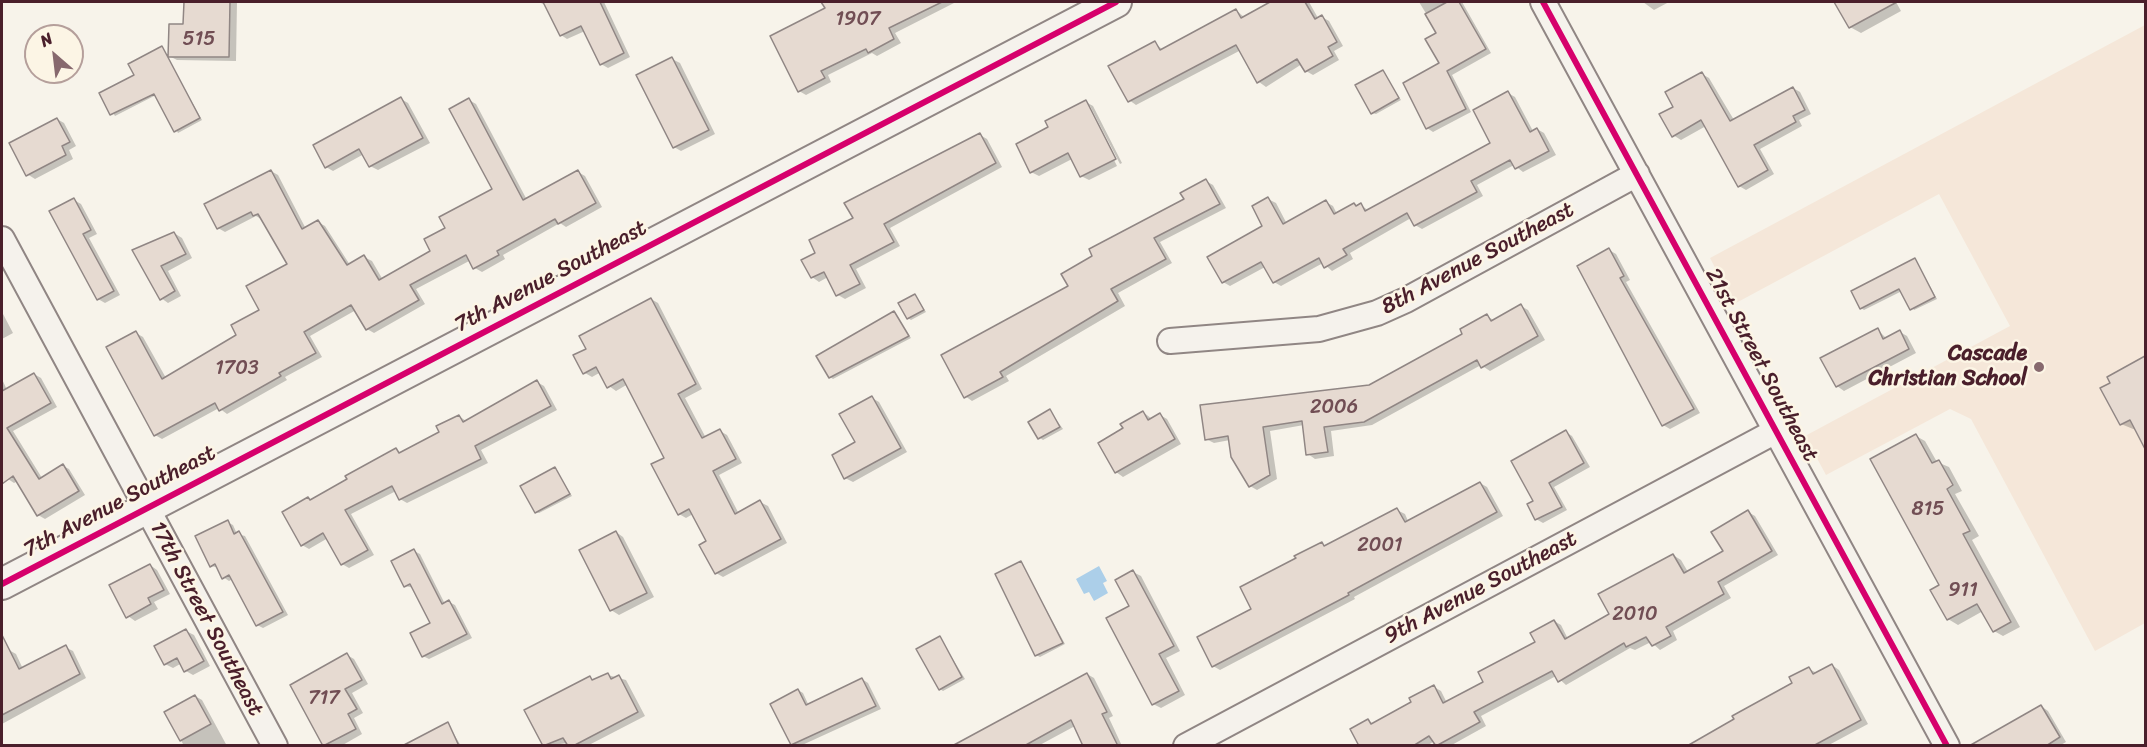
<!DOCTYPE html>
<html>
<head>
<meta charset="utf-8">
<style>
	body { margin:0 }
	#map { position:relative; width:2147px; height:747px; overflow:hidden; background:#f7f3ea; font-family:Sriracha,sans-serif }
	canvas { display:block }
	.frame { position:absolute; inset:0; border:3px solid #4a1f2b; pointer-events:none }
	.north { position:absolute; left:24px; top:24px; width:60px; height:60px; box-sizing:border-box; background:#fcf5e5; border:2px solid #b59f9b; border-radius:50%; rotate:332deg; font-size:16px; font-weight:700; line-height:24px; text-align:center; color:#4a1f2b }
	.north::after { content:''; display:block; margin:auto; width:21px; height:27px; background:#87696e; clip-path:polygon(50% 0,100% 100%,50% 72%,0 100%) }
</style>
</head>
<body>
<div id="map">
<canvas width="2147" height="747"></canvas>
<div class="frame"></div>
<div class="north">N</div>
</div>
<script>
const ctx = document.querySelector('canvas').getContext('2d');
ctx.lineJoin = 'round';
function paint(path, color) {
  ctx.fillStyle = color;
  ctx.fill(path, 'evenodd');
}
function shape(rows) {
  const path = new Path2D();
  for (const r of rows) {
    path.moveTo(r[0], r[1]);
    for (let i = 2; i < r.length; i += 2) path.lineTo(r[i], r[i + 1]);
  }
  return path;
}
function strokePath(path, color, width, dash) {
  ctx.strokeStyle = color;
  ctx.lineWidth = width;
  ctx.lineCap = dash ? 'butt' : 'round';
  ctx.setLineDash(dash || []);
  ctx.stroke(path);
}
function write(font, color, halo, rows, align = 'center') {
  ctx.font = font + ' Sriracha,sans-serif';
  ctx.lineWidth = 5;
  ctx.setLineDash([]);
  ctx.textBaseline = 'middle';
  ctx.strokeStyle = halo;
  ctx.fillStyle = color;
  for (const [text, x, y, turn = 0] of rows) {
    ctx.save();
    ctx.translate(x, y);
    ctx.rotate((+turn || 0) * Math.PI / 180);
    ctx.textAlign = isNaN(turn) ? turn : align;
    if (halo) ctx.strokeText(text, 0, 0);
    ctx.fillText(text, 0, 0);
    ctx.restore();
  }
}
paint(shape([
	[2145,25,2145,623,2095,651,1971,419,1950,409,1826,475,1805,436,2010,326,1939,194,1734,304,1710,258]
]), '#f5e7d9');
paint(shape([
	[1099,566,1107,581,1103,583,1108,593,1094,601,1089,592,1084,594,1076,579]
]), '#accfe9');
paint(shape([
	[185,2,237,2,236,61,177,60,169,56,185,25],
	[539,2,604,2,630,57,608,68,601,64,585,31,567,39,561,35,545,5],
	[823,2,956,2,895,33,901,43,877,56,872,53,828,75,831,82,806,95,799,91,827,9],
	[1274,2,1309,2,1318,18,1322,17,1329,21,1343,46,1334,51,1339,60,1313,75,1306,71,1302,64,1266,87,1259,82,1241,50,1136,105,1129,100,1155,43,1163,50,1236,10,1245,18],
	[1419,2,1462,2,1491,53,1452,75,1471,112,1433,132,1427,128,1441,64,1438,33],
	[1643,2,1669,2,1654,10],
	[1836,2,1896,2,1901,11,1861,33,1850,27],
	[162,48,202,120,178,133,156,95,115,116,101,94,137,76],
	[672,59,680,63,715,134,681,151,674,147],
	[1383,72,1401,100,1376,114,1372,113],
	[1702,74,1709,78,1734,120,1793,88,1800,92,1811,114,1799,120,1802,126,1760,149,1774,174,1746,190,1739,186,1706,126,1681,140,1673,135,1675,107],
	[1508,93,1515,97,1533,131,1537,129,1544,133,1556,155,1523,172,1514,165,1477,185,1483,196,1422,229,1415,225,1411,218,1350,253,1353,259,1332,271,1323,263,1281,286,1274,282,1265,267,1230,286,1223,282,1264,227,1268,199,1276,203,1287,224,1326,202,1333,206,1337,214,1354,205,1361,205,1369,211,1492,143],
	[401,99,408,103,430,143,378,170,370,166,364,154,333,171,326,167],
	[469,100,476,104,527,200,578,172,585,176,602,207,566,227,560,223,503,255,505,259,482,272,475,268,471,260,416,289,425,304,374,333,367,329,356,310,310,336,322,357,285,377,287,380,227,414,219,408,162,439,155,435,136,333,143,337,166,378,238,335,261,310,289,264,261,219,256,216,225,232,218,228,271,171,278,175,306,229,318,222,325,226,350,265,364,257,372,261,383,280,432,251,447,228,494,189],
	[1086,102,1093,106,1122,163,1120,164,1090,106,1087,106,1117,166,1089,180,1081,176,1072,159,1039,176,1031,172,1050,128],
	[57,119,64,123,76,146,69,150,73,159,35,179,27,174],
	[980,135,987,139,1002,167,890,228,900,246,856,269,866,288,845,299,838,295,828,277,819,282,812,277,817,254,855,219],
	[1206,181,1213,185,1226,208,1160,242,1172,263,1118,293,1125,306,1006,376,1009,381,972,401,965,396,1070,287,1186,200],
	[74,200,81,204,97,234,89,238,120,295,105,303,98,299],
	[174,233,182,238,192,258,168,271,181,296,168,303,161,298,134,251],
	[1609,250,1616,254,1630,280,1626,282,1700,413,1670,429,1663,425],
	[1915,259,1937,299,1914,310,1902,291,1864,310,1861,308],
	[915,295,926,312,911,320,908,318],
	[651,299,658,303,702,389,685,398,706,438,720,431,727,435,742,463,719,475,739,514,760,502,768,506,787,543,723,577,716,573,708,542,693,514,686,518,679,514,666,458,628,384,616,391,609,386,601,372,592,377,585,373,588,349],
	[1521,306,1528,310,1545,340,1490,371,1481,365,1372,425,1331,431,1334,456,1315,459,1308,454,1304,425,1270,431,1277,479,1257,490,1250,486,1230,440,1214,443,1206,439,1369,387,1464,334,1487,316,1495,321],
	[2,312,13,333,2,339],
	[894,313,911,338,833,379,830,377],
	[1878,330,1887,339,1900,332,1907,336,1916,353,1844,391,1837,386],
	[2146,358,2146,446,2138,431,2121,424,2109,377],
	[34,374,41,378,57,407,13,431,42,478,63,466,69,469,85,495,45,519,38,515,18,481,14,483,8,479,2,469,2,379,7,390],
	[537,382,544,386,557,410,481,450,488,463,407,503,400,499,396,491,351,514,374,555,349,568,342,564,328,538,309,549,302,545,308,498,312,501,396,450,401,453,442,432,459,416,466,421],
	[872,398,879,402,907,452,853,482,845,478],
	[1050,411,1063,429,1043,440,1040,438],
	[1143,412,1152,419,1160,415,1167,419,1181,444,1123,477,1116,472,1100,443,1125,429],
	[1566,432,1572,436,1590,467,1554,487,1567,510,1543,523,1536,519,1529,505,1535,502],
	[1916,436,1925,441,1937,462,1949,467,1962,491,1955,494,1979,536,1972,540,2020,627,2003,636,1994,631,1983,611,1958,625,1948,619],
	[555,468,572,496,539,513,536,512],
	[1480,483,1487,487,1503,516,1354,597,1355,599,1220,670,1213,666,1253,609,1322,544,1327,547,1397,510,1405,514,1408,521],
	[1748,512,1755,516,1778,555,1724,586,1731,598,1673,631,1677,640,1660,650,1651,642,1635,650,1630,648,1566,685,1556,676,1481,716,1486,726,1450,746,1437,746,1434,741,1427,746,1360,746,1368,721,1374,724,1413,703,1434,687,1441,691,1447,703,1485,683,1537,642,1554,621,1561,625,1568,639,1611,614,1673,555,1681,560,1688,572,1725,552],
	[227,522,233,525,237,534,245,536,288,615,263,628,257,625,233,579,229,581,223,577,219,568,211,566],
	[616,532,623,537,654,597,619,615,611,610],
	[414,551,420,554,445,604,449,602,455,605,472,638,429,659,423,656,432,624,414,588,405,586],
	[1021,563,1065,644,1040,657,1036,655],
	[150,565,157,570,170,594,154,602,158,609,135,621,128,616],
	[1133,572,1141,576,1180,651,1166,658,1185,695,1161,708,1153,704,1131,606],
	[186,631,194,635,210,666,193,675,186,671,182,663,173,668,165,664],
	[940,638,965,679,943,691,940,689],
	[65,647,73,651,86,678,2,724,2,654,9,650,16,654,23,669],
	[347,655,354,659,368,684,352,693,363,713,354,718,362,734,341,746,325,746,292,685],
	[1832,665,1839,670,1868,724,1827,746,1690,746,1794,684,1809,669,1817,673],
	[1087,674,1094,678,1113,716,1109,718,1122,746,1085,746,1075,726,1038,746,969,746],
	[608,675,626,680,645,716,587,746,569,746,568,743,544,746,526,711,590,678,595,681],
	[862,679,868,683,881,709,800,746,792,744,798,690,803,693,809,706],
	[195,696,202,700,227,746,181,746,183,744,166,713],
	[2041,706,2048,711,2066,742,2059,746,1995,746],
	[448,724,461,746,423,746]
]), '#0003');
const building = shape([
	[184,2,230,2,229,57,168,57,169,24,183,24,184,2],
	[543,2,600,2,624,53,600,65,581,26,560,36,543,2],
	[821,2,942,2,889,28,894,39,868,53,866,49,821,71,825,78,798,92,770,36,825,8,821,2],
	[1270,2,1305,2,1315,19,1322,15,1337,42,1328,47,1333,56,1305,72,1297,59,1257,83,1236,45,1128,102,1108,66,1155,41,1160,50,1236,9,1241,18,1270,2],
	[1447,2,1459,2,1486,49,1447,71,1466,109,1426,129,1403,83,1439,63,1425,39,1436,33,1425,14,1447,2],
	[1834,2,1897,2,1849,28,1834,2],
	[162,46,200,118,174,132,154,94,110,115,99,93,134,75,128,64,162,46],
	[672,57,709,130,673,148,636,75,672,57],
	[1383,70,1399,98,1371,114,1355,85,1383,70],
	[1702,72,1730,121,1793,87,1805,110,1793,116,1796,122,1754,145,1768,170,1738,187,1701,120,1672,137,1659,114,1673,107,1665,92,1702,72],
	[1508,91,1530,132,1537,128,1549,151,1515,169,1510,160,1471,181,1477,192,1414,226,1407,213,1343,249,1347,255,1324,268,1319,258,1273,283,1261,262,1222,283,1207,257,1262,226,1252,206,1268,197,1283,224,1326,200,1334,214,1354,203,1356,206,1361,203,1365,211,1490,143,1473,110,1508,91],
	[401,97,423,138,369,167,359,149,325,168,313,145,401,97],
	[469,98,523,200,578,170,596,203,558,224,555,219,497,251,499,255,473,269,466,255,410,285,419,300,366,330,351,305,304,332,316,353,279,373,281,376,219,411,215,403,154,436,106,347,136,331,162,379,236,335,231,325,259,310,246,286,287,264,258,214,253,216,251,212,217,229,204,204,271,170,302,229,318,220,347,265,364,255,379,280,430,251,424,239,445,228,439,217,492,189,449,109,469,98],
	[1086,100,1116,159,1080,177,1068,153,1030,173,1016,144,1048,127,1045,121,1086,100],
	[57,118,70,142,62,146,66,155,26,176,9,143,57,118],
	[980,133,996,163,884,224,894,242,850,265,860,284,836,296,824,272,811,278,801,260,815,253,809,240,853,218,844,203,980,133],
	[1206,179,1220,204,1154,238,1166,259,1111,289,1118,301,1000,372,1003,377,964,398,941,355,1068,286,1061,274,1092,256,1089,249,1184,199,1180,193,1206,179],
	[74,198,91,230,83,234,114,291,97,300,49,211,74,198],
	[174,232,186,254,161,266,175,291,160,300,132,250,174,232],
	[1609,248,1624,276,1620,278,1694,409,1662,426,1577,266,1609,248],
	[1915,258,1935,297,1910,310,1899,289,1860,309,1851,291,1915,258],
	[915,294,924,310,907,319,898,303,915,294],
	[651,298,696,384,678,394,702,438,720,429,736,459,713,471,735,514,760,500,781,539,715,574,699,545,706,541,689,509,678,515,651,464,664,458,623,379,607,388,596,367,583,374,573,355,586,349,579,336,651,298],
	[1521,304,1538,336,1481,368,1477,360,1364,422,1324,427,1328,452,1306,455,1302,421,1263,427,1270,475,1249,487,1231,457,1228,436,1205,440,1200,405,1369,385,1462,334,1460,329,1487,314,1491,321,1521,304],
	[894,311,909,336,829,378,816,356,894,311],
	[1878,328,1883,339,1900,330,1909,349,1836,387,1820,358,1878,328],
	[2145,356,2145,449,2130,420,2120,425,2100,388,2110,383,2107,377,2145,356],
	[34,373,51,403,7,428,39,479,63,464,79,491,37,516,13,476,2,484,2,391,34,373],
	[537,380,551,406,475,446,481,459,399,500,392,486,345,510,368,550,341,565,323,533,301,546,282,512,308,497,310,500,347,479,345,476,396,448,399,453,439,432,436,426,459,415,463,422,537,380],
	[872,396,901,448,844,479,832,455,855,442,839,414,872,396],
	[1050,409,1060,427,1038,439,1028,422,1050,409],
	[1143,411,1148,420,1160,413,1175,439,1115,473,1098,443,1123,428,1120,424,1143,411],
	[1566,430,1584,463,1549,483,1562,507,1535,520,1527,504,1533,501,1511,461,1566,430],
	[1916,434,1932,463,1939,460,1953,485,1947,489,1970,531,1963,534,2011,622,1993,632,1977,604,1947,620,1930,590,1939,585,1870,459,1916,434],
	[555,467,570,494,535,513,520,486,555,467],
	[1480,482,1497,512,1348,593,1349,595,1212,667,1197,637,1251,609,1240,587,1296,558,1294,556,1322,542,1324,546,1397,508,1405,522,1480,482],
	[1748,510,1772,551,1718,582,1724,594,1666,627,1671,636,1652,646,1646,637,1626,647,1624,643,1558,682,1552,671,1474,712,1480,722,1436,746,1429,736,1413,746,1359,746,1350,729,1368,719,1371,724,1411,702,1409,698,1434,685,1443,703,1483,682,1478,672,1535,642,1530,633,1554,620,1565,639,1609,614,1598,594,1673,554,1684,573,1723,551,1711,532,1748,510],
	[228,520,234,534,239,531,283,612,256,626,229,575,222,579,215,564,210,567,195,536,228,520],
	[616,531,647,593,610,611,579,550,616,531],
	[414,549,442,604,449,600,467,634,422,657,410,633,430,623,410,584,404,587,391,561,414,549],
	[1021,561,1063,643,1035,656,995,574,1021,561],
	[150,564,164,590,148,598,151,604,126,618,109,585,150,564],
	[1133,570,1174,646,1159,654,1179,691,1152,705,1106,618,1129,606,1115,580,1133,570],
	[186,629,204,661,184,672,177,658,164,665,154,646,186,629],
	[2,635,19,669,66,645,80,674,2,715,2,635],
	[940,636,962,677,939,690,916,649,940,636],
	[347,653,362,680,345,689,357,709,348,714,356,729,323,746,290,685,347,653],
	[1832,664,1861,720,1813,746,1687,746,1734,719,1732,716,1792,683,1789,677,1809,667,1813,674,1832,664],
	[608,673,611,679,619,675,638,712,573,746,568,746,563,738,543,746,524,710,590,676,592,680,608,673],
	[1087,673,1107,712,1102,714,1118,746,1083,746,1071,720,1024,746,952,746,1087,673],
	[862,678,876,706,791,745,770,704,798,689,806,705,862,678],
	[195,695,211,724,180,741,164,712,195,695],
	[2041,705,2060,737,2046,746,1969,746,2041,705],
	[448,722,459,746,402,746,448,722]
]);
paint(building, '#e6dad1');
strokePath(building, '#908684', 1.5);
const minor = shape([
	[1543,2,1947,746],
	[2,239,275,746],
	[1170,341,1319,329,1377,313,1406,300,1637,174],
	[1186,746,1776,431]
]);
const tertiary = shape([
	[2,584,1116,2]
]);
strokePath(minor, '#908684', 28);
strokePath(tertiary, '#908684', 34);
strokePath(minor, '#f5f2ec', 24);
strokePath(tertiary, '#f5f2ec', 30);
strokePath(shape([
	[1543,2,1947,746],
	[2,584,1116,2]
]), '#d6006c', 6);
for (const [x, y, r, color] of [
	[2039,367,6,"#87696e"]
]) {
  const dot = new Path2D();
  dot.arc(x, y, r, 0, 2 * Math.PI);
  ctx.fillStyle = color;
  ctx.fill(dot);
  strokePath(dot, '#fcf5e5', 2);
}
write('20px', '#714e54', null, [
	["1907",858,20],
	["515",199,40],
	["1703",237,369],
	["2006",1334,408],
	["815",1928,510],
	["2001",1380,546],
	["911",1963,591],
	["2010",1635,615],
	["717",324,699]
]);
write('22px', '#4a1f2b', '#fcf5e5', [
	["8th Avenue Southeast",1478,259,-28],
	["7th Avenue Southeast",551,277,-28],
	["21st Street Southeast",1761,365,62],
	["7th Avenue Southeast",120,502,-28],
	["9th Avenue Southeast",1481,588,-28],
	["17th Street Southeast",206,619,62]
]);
write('bold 22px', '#4a1f2b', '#fcf5e5', [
	["Cascade",2027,354],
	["Christian School",2027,379]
], 'right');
</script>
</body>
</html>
